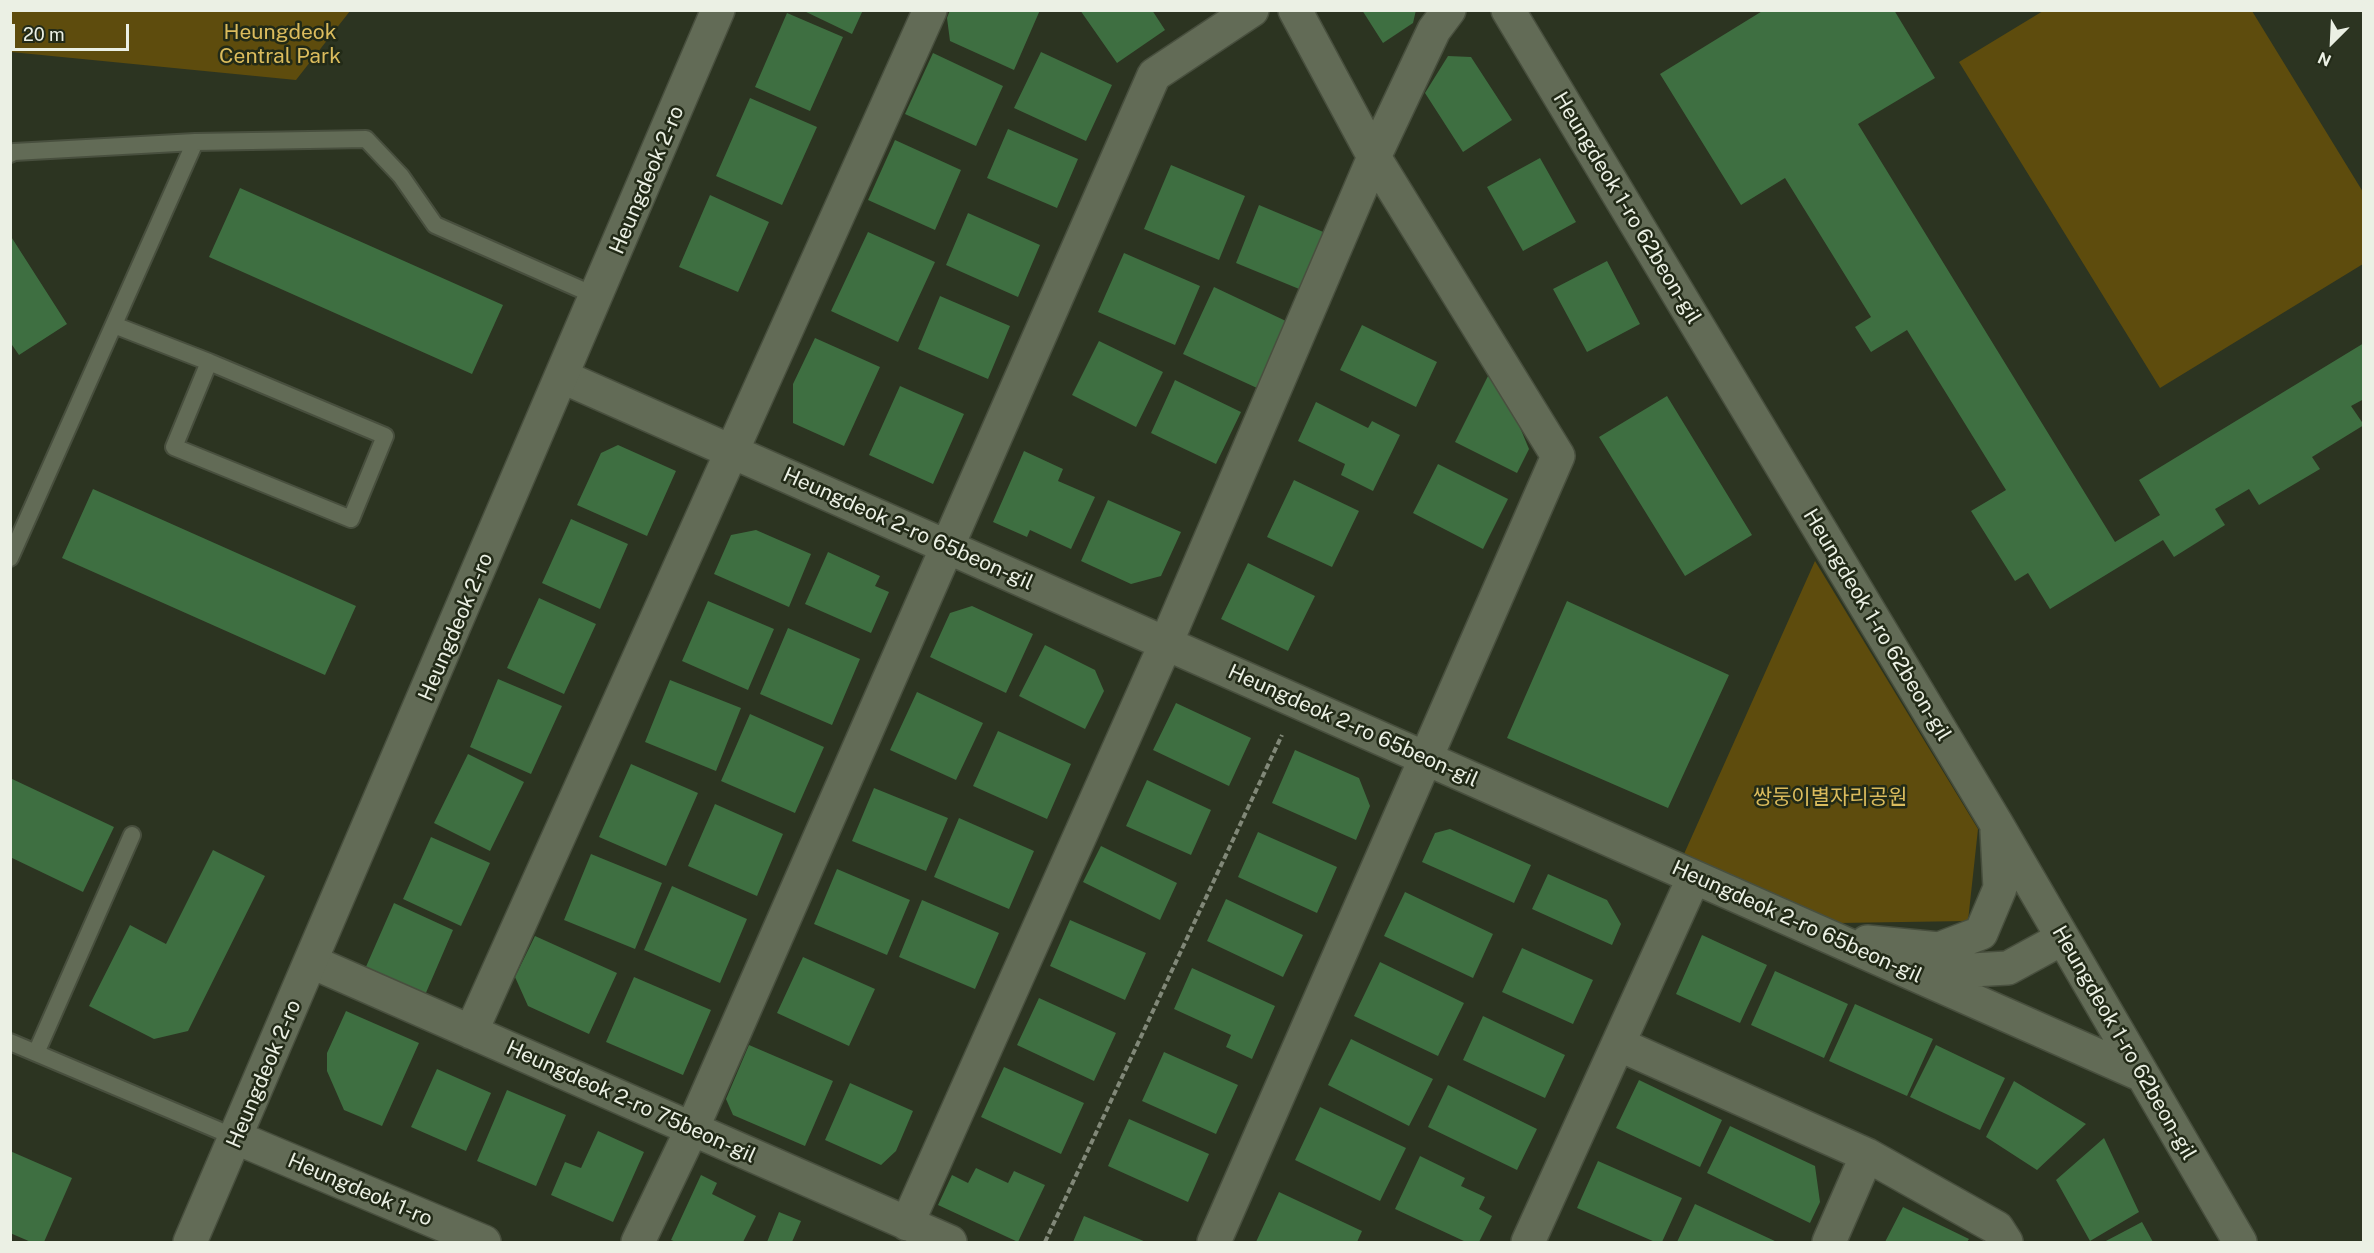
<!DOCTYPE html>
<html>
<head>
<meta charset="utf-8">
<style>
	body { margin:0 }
	#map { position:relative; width:2374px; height:1253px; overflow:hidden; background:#2c3421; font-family:"Public Sans",sans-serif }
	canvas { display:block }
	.frame { position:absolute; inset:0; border:12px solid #ebf0e4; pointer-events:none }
	.north { position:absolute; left:2302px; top:12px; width:60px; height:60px; -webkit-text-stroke:4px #222a17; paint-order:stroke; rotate:204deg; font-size:16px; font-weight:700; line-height:24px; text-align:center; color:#ebf0e4 }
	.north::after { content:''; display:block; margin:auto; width:21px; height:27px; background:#ebf0e4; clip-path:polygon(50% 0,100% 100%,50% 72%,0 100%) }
	.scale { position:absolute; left:12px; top:24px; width:117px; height:27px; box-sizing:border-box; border:3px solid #ebf0e4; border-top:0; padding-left:8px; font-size:18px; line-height:21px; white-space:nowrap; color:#ebf0e4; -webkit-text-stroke:4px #222a17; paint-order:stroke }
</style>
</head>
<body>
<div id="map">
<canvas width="2374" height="1253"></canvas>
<div class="frame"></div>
<div class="north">N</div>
<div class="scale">20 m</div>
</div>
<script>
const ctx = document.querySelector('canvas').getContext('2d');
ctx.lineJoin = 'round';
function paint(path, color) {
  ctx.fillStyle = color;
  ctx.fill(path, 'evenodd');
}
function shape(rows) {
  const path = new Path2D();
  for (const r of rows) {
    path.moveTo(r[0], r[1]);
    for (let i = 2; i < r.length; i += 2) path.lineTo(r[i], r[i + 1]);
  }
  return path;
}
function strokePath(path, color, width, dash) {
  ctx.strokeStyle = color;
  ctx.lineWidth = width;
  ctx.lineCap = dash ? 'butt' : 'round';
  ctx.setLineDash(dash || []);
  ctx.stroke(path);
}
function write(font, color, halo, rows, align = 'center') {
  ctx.font = font + ' "Public Sans","Noto Sans KR",sans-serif';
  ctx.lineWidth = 5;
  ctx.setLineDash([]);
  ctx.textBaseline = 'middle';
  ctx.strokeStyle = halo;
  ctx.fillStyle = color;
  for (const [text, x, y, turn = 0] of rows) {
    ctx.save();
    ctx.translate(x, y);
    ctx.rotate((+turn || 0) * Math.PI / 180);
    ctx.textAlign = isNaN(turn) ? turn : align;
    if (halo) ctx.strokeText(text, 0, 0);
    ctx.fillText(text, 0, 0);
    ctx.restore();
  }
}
paint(shape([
	[10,11,11,10,350,11,296,80,11,52],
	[2043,11,2252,11,2363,192,2363,264,2160,388,1959,62],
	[1815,561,1978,829,1968,921,1838,923,1684,854]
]), '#5e4c0d');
paint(shape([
	[802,10,863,10,852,34],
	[950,10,1040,10,1014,70,950,41,947,18],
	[1080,10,1152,10,1165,30,1117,63],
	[1362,10,1416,10,1413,23,1383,43],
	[1764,10,1894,10,1935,78,1858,124,2115,542,2160,515,2139,480,2364,343,2364,399,2351,406,2364,425,2312,457,2320,469,2259,505,2249,489,2215,509,2225,525,2174,557,2163,540,2050,609,2028,573,2015,581,1971,511,2006,490,1907,330,1871,352,1855,327,1871,317,1785,178,1741,205,1660,74],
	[787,13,843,37,810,111,755,87],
	[1041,52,1112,85,1086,141,1014,108],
	[933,53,1003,86,976,146,905,114],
	[1448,56,1471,57,1512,120,1463,152,1425,93],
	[750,98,817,127,782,205,716,176],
	[1008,129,1078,159,1057,208,987,178],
	[895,140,961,170,935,230,868,200],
	[1540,158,1576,222,1523,251,1487,187],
	[1171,165,1245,196,1219,260,1144,229],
	[240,188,503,305,472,374,209,257],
	[710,195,769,222,738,292,679,267],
	[1259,205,1328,234,1304,291,1236,263],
	[968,213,1040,245,1018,297,946,265],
	[868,232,935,262,898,342,831,311],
	[10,235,67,324,19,355,10,342],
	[1124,253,1200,286,1175,345,1098,312],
	[1607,261,1640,324,1587,352,1553,289],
	[1214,287,1288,322,1257,388,1183,354],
	[940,296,1010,326,988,379,918,349],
	[1362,325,1437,362,1416,407,1340,370],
	[815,338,880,367,844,446,793,423,793,384],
	[1099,341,1163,372,1136,427,1072,395],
	[1488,376,1501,382,1529,449,1517,473,1455,442],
	[1175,380,1241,412,1216,464,1151,433],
	[900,386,964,414,933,484,869,455],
	[1667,396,1752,535,1685,576,1599,437],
	[1316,402,1368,428,1372,421,1400,435,1373,491,1341,475,1345,464,1298,441],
	[618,445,676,471,647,536,577,505,601,453],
	[1024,451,1063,469,1058,481,1095,497,1071,549,1030,530,1027,537,993,522],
	[1438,464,1508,499,1483,549,1413,513],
	[1294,480,1359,511,1332,567,1267,537],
	[93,489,356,606,325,675,62,558],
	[1108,500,1181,532,1161,576,1131,584,1081,561],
	[571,519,628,544,600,609,542,583],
	[756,530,811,554,789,607,714,574,731,535],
	[828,552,880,576,875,586,889,592,871,633,805,604],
	[1248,563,1315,596,1288,651,1221,619],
	[539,598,596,624,564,694,507,668],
	[708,601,774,629,748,690,682,661],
	[1567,601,1729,675,1668,808,1507,738],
	[972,606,1033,634,1006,693,930,657,950,613],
	[788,628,860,659,832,725,760,694],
	[1045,645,1095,670,1104,691,1085,729,1019,696],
	[498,679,562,706,531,774,470,747],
	[670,680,741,708,716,771,645,742],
	[917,692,983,723,956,780,890,750],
	[1176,703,1251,738,1229,786,1153,750],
	[750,714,824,747,795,813,721,781],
	[998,731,1071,764,1047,819,973,786],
	[1295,750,1359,778,1370,806,1356,840,1272,803],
	[468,754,524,782,490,851,434,823],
	[631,764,698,793,666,866,599,837],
	[10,778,114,827,83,892,10,857],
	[1147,780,1211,810,1191,855,1126,826],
	[874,788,948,818,926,871,852,841],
	[715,804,783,834,757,896,688,866],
	[959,818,1034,851,1009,909,934,877],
	[1450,829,1531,865,1514,903,1422,862,1435,833],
	[1258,832,1337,867,1317,913,1238,877],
	[431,837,490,863,461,926,403,899],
	[1101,846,1177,883,1160,920,1083,882],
	[213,850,265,876,188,1031,154,1039,89,1006,130,925,166,944],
	[591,854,662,883,635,949,564,920],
	[837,869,910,900,887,955,814,924],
	[1548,874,1607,900,1621,924,1612,945,1532,909],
	[672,886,747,919,720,983,644,950],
	[1405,892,1493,934,1473,978,1384,936],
	[1226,899,1303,935,1283,977,1207,941],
	[922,900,999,933,975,989,899,957],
	[394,903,453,930,425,995,365,969],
	[1070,920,1146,953,1125,1000,1050,966],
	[1702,935,1767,965,1740,1023,1676,994],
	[535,936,617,973,589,1034,528,1006,515,977],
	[1522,948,1593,980,1573,1024,1502,992],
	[803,957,875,989,849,1046,777,1013],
	[1380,962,1464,1003,1438,1056,1354,1016],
	[1192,968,1275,1006,1252,1059,1226,1047,1231,1035,1174,1009],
	[1775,971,1848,1004,1824,1058,1751,1025],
	[634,977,711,1010,683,1075,606,1042],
	[1039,998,1116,1033,1094,1081,1017,1045],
	[1855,1004,1933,1039,1907,1096,1829,1061],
	[346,1011,419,1043,382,1126,344,1110,327,1071,327,1053],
	[1483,1016,1565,1055,1545,1098,1463,1060],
	[1351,1039,1433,1079,1409,1126,1328,1085],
	[749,1045,833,1081,805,1146,733,1115,726,1099],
	[1936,1045,2005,1078,1980,1130,1910,1097],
	[1164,1052,1238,1085,1216,1134,1142,1101],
	[1004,1067,1084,1103,1061,1154,981,1117],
	[437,1069,491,1093,466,1151,411,1127],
	[1639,1080,1722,1120,1700,1167,1616,1128],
	[2014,1081,2086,1124,2037,1170,1986,1137],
	[850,1083,913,1111,896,1151,881,1165,825,1140],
	[1448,1085,1537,1129,1517,1170,1428,1127],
	[507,1090,566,1115,536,1186,477,1161],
	[1320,1107,1406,1148,1380,1201,1295,1160],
	[1129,1119,1209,1154,1188,1202,1108,1166],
	[1730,1126,1815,1166,1820,1202,1810,1223,1707,1173],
	[598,1131,644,1152,613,1222,551,1195,565,1162,581,1168],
	[2104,1138,2139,1212,2090,1241,2056,1180],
	[10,1151,72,1178,44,1242,31,1242,10,1233],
	[1420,1156,1465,1178,1461,1186,1485,1197,1479,1209,1492,1216,1479,1242,1466,1242,1395,1209],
	[1598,1161,1682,1198,1662,1242,1655,1242,1577,1208],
	[976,1168,1008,1183,1014,1171,1045,1185,1018,1242,938,1205,952,1175,968,1183],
	[701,1175,717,1183,712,1194,756,1216,743,1242,676,1242,671,1240],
	[1279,1192,1362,1231,1357,1242,1256,1242],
	[1695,1204,1777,1242,1677,1242],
	[1903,1207,1969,1239,1967,1242,1885,1242],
	[779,1212,801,1221,792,1242,767,1242],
	[1084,1216,1146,1242,1073,1242],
	[2142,1222,2153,1242,2104,1242]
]), '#3e6f41');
const service = shape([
	[10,154,14,152,195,142,366,139,401,176,435,225,596,296],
	[114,325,209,362,385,436,351,519,174,447,209,362],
	[10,558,195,142],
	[10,1042,237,1138],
	[36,1053,132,835]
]);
const minor = shape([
	[1508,10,1996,823,2240,1242],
	[563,377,2142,1075],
	[1867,942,1939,949,1981,933,2000,888,1997,831],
	[312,962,950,1242],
	[1921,962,1954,971,2008,968,2063,938],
	[471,1032,930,10],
	[1618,1044,1867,1155,1997,1228,2006,1242],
	[907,1224,1166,643,1374,157,1434,30,1449,10],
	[638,1242,692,1129,1154,75,1252,10],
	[1214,1242,1558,456,1374,157,1295,10],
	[1528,1242,1694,877],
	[1829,1242,1867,1155]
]);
const tertiary = shape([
	[237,1138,484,1242],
	[190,1242,718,10]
]);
strokePath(service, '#484f3e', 20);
strokePath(minor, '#484f3e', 36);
strokePath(tertiary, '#484f3e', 36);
strokePath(shape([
	[1045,1242,1282,735]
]), '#818878', 4, [6, 3]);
strokePath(service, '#626b56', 16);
strokePath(minor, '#626b56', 33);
strokePath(tertiary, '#626b56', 33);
write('21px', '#dbbc5d', '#222a17', [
	["Heungdeok",280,33],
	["Central Park",280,57],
	["쌍둥이별자리공원",1830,798]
]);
write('21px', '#ebf0e4', '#222a17', [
	["Heungdeok 2-ro",647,180,-67],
	["Heungdeok 1-ro 62beon-gil",1627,208,59],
	["Heungdeok 2-ro 65beon-gil",908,529,24],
	["Heungdeok 1-ro 62beon-gil",1877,625,59],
	["Heungdeok 2-ro",456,627,-67],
	["Heungdeok 2-ro 65beon-gil",1353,726,24],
	["Heungdeok 2-ro 65beon-gil",1797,922,24],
	["Heungdeok 1-ro 62beon-gil",2124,1043,60],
	["Heungdeok 2-ro",264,1074,-67],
	["Heungdeok 2-ro 75beon-gil",631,1102,24],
	["Heungdeok 1-ro",360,1190,23]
]);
</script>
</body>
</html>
